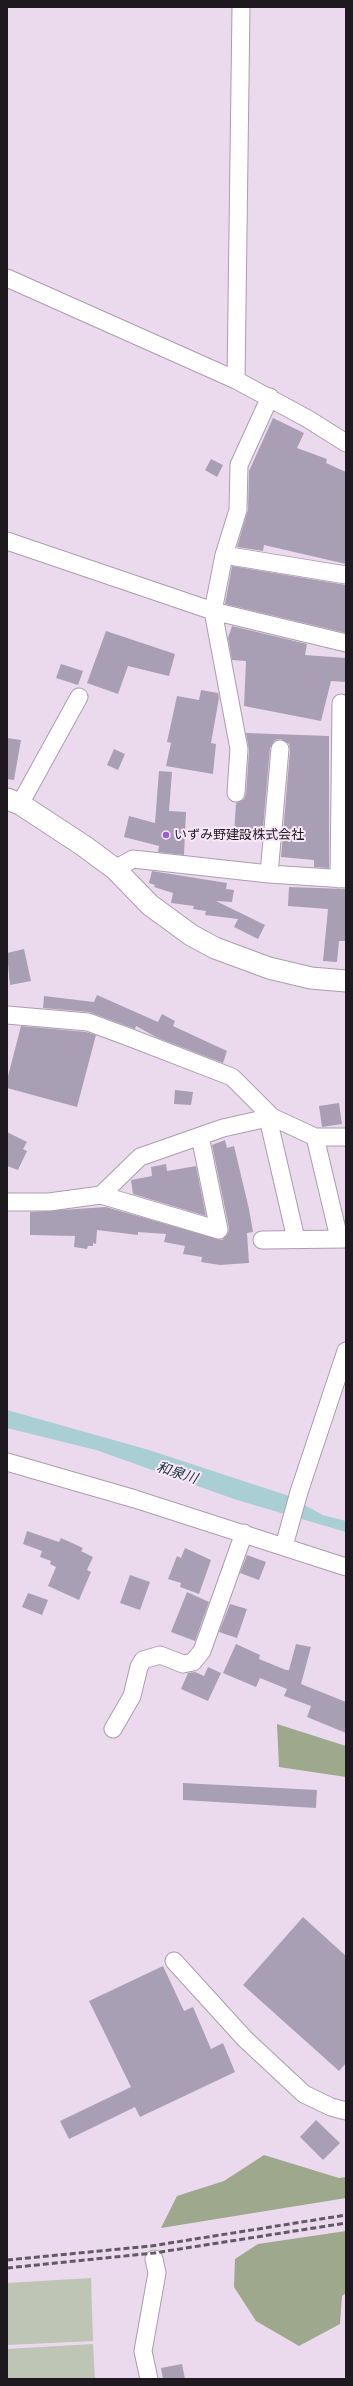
<!DOCTYPE html>
<html>
<head>
<meta charset="utf-8">
<style>
	body { margin:0 }
	#map { position:relative; width:353px; height:2386px; overflow:hidden; background:#ebdaed; font-family:"Playfair Display",serif }
	canvas { display:block }
	.frame { position:absolute; inset:0; border:8px solid #1e181f; pointer-events:none }
</style>
</head>
<body>
<div id="map">
<canvas width="353" height="2386"></canvas>
<div class="frame"></div>
</div>
<script>
const ctx = document.querySelector('canvas').getContext('2d');
ctx.lineJoin = 'round';
function paint(path, color) {
  ctx.fillStyle = color;
  ctx.fill(path, 'evenodd');
}
function shape(rows) {
  const path = new Path2D();
  for (const r of rows) {
    path.moveTo(r[0], r[1]);
    for (let i = 2; i < r.length; i += 2) path.lineTo(r[i], r[i + 1]);
  }
  return path;
}
function strokePath(path, color, width, dash) {
  ctx.strokeStyle = color;
  ctx.lineWidth = width;
  ctx.lineCap = dash ? 'butt' : 'round';
  ctx.setLineDash(dash || []);
  ctx.stroke(path);
}
function write(font, color, halo, rows, align = 'center') {
  ctx.font = font + ' "Playfair Display","Noto Sans JP",serif';
  ctx.lineWidth = 4;
  ctx.setLineDash([]);
  ctx.textBaseline = 'middle';
  ctx.strokeStyle = halo;
  ctx.fillStyle = color;
  for (const [text, x, y, turn = 0] of rows) {
    ctx.save();
    ctx.translate(x, y);
    ctx.rotate((+turn || 0) * Math.PI / 180);
    ctx.textAlign = isNaN(turn) ? turn : align;
    if (halo) ctx.strokeText(text, 0, 0);
    ctx.fillText(text, 0, 0);
    ctx.restore();
  }
}
paint(shape([
	[91,2278,93,2341,7,2345,7,2283],
	[93,2344,95,2379,7,2379,7,2349]
]), '#bec5b4');
paint(shape([
	[277,1724,346,1746,346,1777,279,1767],
	[264,2155,339,2178,346,2177,346,2198,161,2228,177,2196,224,2181],
	[346,2231,346,2293,342,2296,340,2324,299,2346,256,2321,234,2287,235,2259,258,2244]
]), '#9da88d');
paint(shape([
	[7,1410,149,1450,286,1495,323,1515,346,1521,346,1532,237,1500,96,1450,7,1428]
]), '#a9ced3');
paint(shape([
	[273,418,304,433,297,448,327,459,326,463,346,472,346,564,264,545,263,551,237,547,248,510,249,471],
	[211,459,223,465,217,477,205,470],
	[232,566,346,585,346,633,225,604],
	[232,626,307,644,305,655,346,658,346,682,331,681,321,721,244,706,246,661,232,660,228,638],
	[106,631,175,654,169,676,128,666,118,694,87,683],
	[61,664,83,671,78,685,56,678],
	[201,690,218,693,219,698,211,743,216,744,213,774,166,766,171,743,167,742,177,696,199,700],
	[246,733,329,736,329,868,314,867,314,860,281,857,290,750,289,744,281,739,275,740,270,748,262,840,246,839,246,835,234,834,236,803,244,799,246,794,249,750],
	[7,738,21,740,14,780,7,779],
	[114,749,125,754,118,770,107,765],
	[159,771,172,772,169,811,186,812,184,855,158,852,159,846,124,837,129,816,155,823],
	[152,871,227,883,226,889,234,890,232,902,216,901,265,925,258,939,234,927,238,919,205,915,206,911,193,909,194,906,171,903,173,893,154,887,155,885,149,883],
	[289,887,346,889,346,941,339,941,337,962,323,961,328,909,288,906],
	[24,949,31,981,10,985,7,953],
	[97,995,158,1022,162,1014,175,1021,173,1026,227,1051,223,1063,158,1038,136,1026,135,1029,89,1012,43,1008,44,996,94,1002],
	[21,1026,86,1032,96,1035,77,1107,7,1088,7,1080],
	[175,1090,193,1092,191,1105,174,1104],
	[339,1103,342,1124,322,1127,319,1106],
	[7,1132,27,1142,23,1149,27,1151,18,1170,7,1166],
	[225,1140,227,1148,234,1146,249,1209,253,1232,247,1233,249,1263,220,1265,201,1262,202,1257,183,1254,185,1246,164,1242,166,1234,138,1232,138,1235,97,1230,96,1244,93,1243,93,1246,88,1246,87,1249,74,1247,75,1236,30,1235,30,1212,106,1207,222,1240,228,1233,229,1228,212,1145],
	[166,1164,167,1171,196,1166,206,1216,133,1194,131,1180,152,1176,151,1167],
	[27,1531,59,1542,61,1538,83,1548,81,1551,93,1557,87,1570,91,1572,79,1600,48,1586,56,1567,50,1564,51,1561,40,1557,42,1551,23,1544],
	[185,1548,211,1560,199,1594,180,1587,181,1583,168,1579,177,1556,181,1558],
	[247,1555,266,1562,259,1580,240,1573],
	[130,1575,150,1582,140,1610,120,1603],
	[187,1592,209,1602,195,1641,171,1632],
	[28,1593,48,1600,42,1615,22,1607],
	[230,1604,247,1609,237,1638,219,1632],
	[236,1644,260,1655,259,1659,286,1670,289,1670,296,1644,311,1647,301,1684,346,1702,346,1733,307,1717,311,1706,284,1696,287,1689,260,1678,256,1687,223,1673],
	[208,1667,221,1673,208,1701,181,1689,188,1673,195,1672,204,1676],
	[183,1783,317,1790,316,1808,183,1800],
	[303,1917,346,1956,346,2063,339,2071,243,1985],
	[163,1966,184,2011,193,2007,211,2049,223,2043,235,2072,140,2117,135,2107,69,2139,60,2121,131,2087,89,2001],
	[316,2120,340,2143,323,2160,300,2137],
	[182,2364,185,2379,163,2379,161,2368]
]), '#a99fb4');
const minor = shape([
	[7,278,236,380,308,419,346,443],
	[236,380,241,7],
	[7,541,213,611,346,643],
	[224,555,346,575],
	[236,793,239,749,213,611,224,555,238,510,239,465,270,397],
	[20,804,79,697],
	[115,869,133,859,269,874,346,879],
	[269,874,280,749],
	[339,879,341,703],
	[7,1015,88,1022,126,1036,232,1077,272,1117],
	[268,1118,296,1239],
	[315,1137,339,1238],
	[101,1195,219,1230,200,1136],
	[7,1202,49,1202,101,1195,140,1157,223,1128,272,1117,315,1137,346,1137],
	[262,1240,346,1239],
	[7,1462,135,1499,346,1567],
	[284,1546,299,1492,346,1351],
	[113,1729,132,1696,139,1667,143,1660,160,1655,183,1664,193,1662,202,1651,244,1533],
	[174,1961,245,2039,304,2094,331,2107,346,2111],
	[149,2379,143,2351,157,2273,154,2259]
]);
const tertiary = shape([
	[7,799,20,804,84,846,115,869,150,905,191,935,215,948,269,968,311,978,346,981]
]);
strokePath(minor, '#ad9cae', 19);
strokePath(tertiary, '#ad9cae', 23);
strokePath(minor, '#fff', 17);
strokePath(tertiary, '#fff', 21);
strokePath(shape([
	[7,2260,151,2246,346,2215],
	[7,2268,154,2253,346,2223]
]), '#625964', 3, [6, 3]);
for (const [x, y, r, color] of [
	[166,835,4,"#975ed6"]
]) {
  const dot = new Path2D();
  dot.arc(x, y, r, 0, 2 * Math.PI);
  ctx.fillStyle = color;
  ctx.fill(dot);
  strokePath(dot, '#f9e7fa', 1.5);
}
write('13px', '#1e181f', '#f9e7fa', [
	["いずみ野建設株式会社",174,835]
], 'left');
write('italic 14px', '#11363a', '#f9e7fa', [
	["和泉川",177,1473,18]
]);
</script>
</body>
</html>
